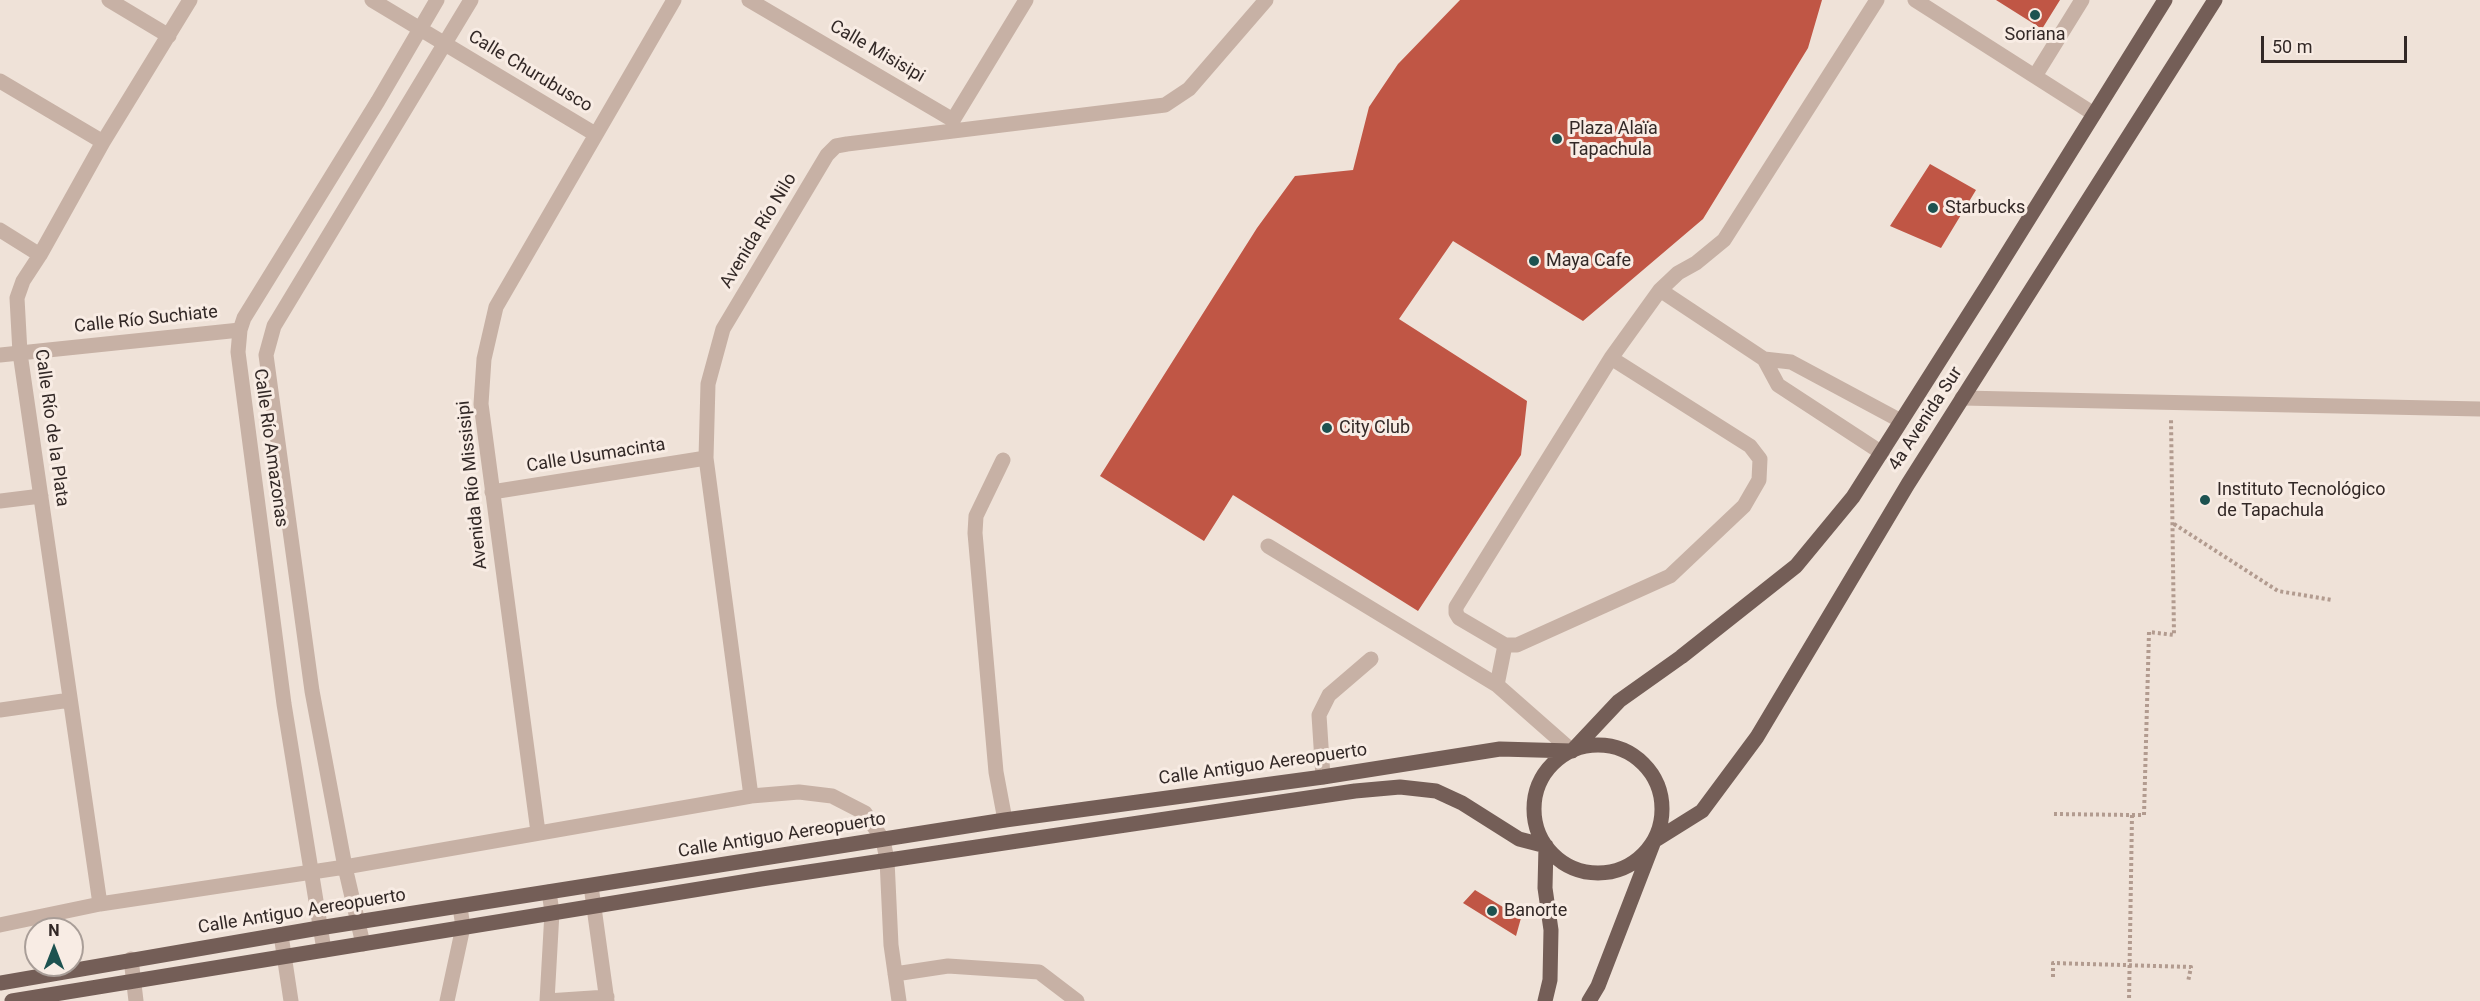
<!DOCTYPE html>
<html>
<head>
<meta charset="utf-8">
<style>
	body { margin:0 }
	#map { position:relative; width:2480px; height:1001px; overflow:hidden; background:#efe2d8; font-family:Roboto,sans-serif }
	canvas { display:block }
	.north { position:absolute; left:24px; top:917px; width:60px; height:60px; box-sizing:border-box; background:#f8ece4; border:2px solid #a99e98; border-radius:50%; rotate:0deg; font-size:16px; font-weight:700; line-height:24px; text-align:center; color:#322826 }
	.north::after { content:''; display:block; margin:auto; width:21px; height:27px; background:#1d5250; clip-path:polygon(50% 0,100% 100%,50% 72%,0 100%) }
	.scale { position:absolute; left:2261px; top:36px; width:146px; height:27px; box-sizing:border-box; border:3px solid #322826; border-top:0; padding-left:8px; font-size:18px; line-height:21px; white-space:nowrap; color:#322826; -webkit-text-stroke:4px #f8ece4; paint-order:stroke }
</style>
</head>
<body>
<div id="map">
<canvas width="2480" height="1001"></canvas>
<div class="north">N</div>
<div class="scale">50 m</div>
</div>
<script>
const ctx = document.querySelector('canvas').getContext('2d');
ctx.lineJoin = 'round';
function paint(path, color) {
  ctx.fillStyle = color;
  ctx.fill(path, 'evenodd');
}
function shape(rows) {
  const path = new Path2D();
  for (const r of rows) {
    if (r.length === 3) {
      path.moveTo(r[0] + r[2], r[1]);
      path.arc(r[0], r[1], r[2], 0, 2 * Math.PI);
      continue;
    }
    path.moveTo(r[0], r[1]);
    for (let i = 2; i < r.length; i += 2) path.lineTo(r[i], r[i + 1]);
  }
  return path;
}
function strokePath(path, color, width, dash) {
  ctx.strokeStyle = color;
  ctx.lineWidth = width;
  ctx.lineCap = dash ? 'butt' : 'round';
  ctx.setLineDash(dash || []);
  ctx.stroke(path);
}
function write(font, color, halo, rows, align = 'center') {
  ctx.font = font + ' Roboto,sans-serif';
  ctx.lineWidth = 6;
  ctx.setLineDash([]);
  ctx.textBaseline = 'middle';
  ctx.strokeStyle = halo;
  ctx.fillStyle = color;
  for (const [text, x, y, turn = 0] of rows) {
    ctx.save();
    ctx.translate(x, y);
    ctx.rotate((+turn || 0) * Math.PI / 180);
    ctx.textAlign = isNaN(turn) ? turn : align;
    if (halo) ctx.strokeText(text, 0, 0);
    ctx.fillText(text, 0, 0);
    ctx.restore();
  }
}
paint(shape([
	[1460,0,1822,0,1808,48,1703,219,1583,321,1453,241,1399,319,1527,401,1521,455,1418,611,1233,495,1204,541,1100,476,1257,228,1295,176,1353,170,1369,107,1398,64],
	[1996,0,2060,0,2042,29],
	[1930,164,1976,190,1941,248,1890,226],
	[1475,890,1521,918,1516,936,1463,903]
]), '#c05645');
strokePath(shape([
	[2174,524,2278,591,2332,600],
	[2054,814,2132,815,2129,1001],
	[2132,815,2144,815,2149,632,2174,635,2171,419],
	[2053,977,2053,963,2191,967,2188,982]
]), '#b29b8f', 4, [3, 3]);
strokePath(shape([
	[109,0,169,36],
	[372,0,595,134],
	[749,0,953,120],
	[1915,0,2094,114],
	[2035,76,2082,0],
	[0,81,103,142],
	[953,120,1026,0],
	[0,230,40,255],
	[1660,290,1764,359,1778,385,1882,453],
	[0,355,240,330],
	[1611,358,1750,446,1760,459,1759,480,1744,506,1670,576,1517,645,1505,645,1459,618,1456,613,1456,607,1611,358,1660,290,1678,273,1696,263,1724,240,1877,0],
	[1764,359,1791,362,1901,421],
	[1962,398,2480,409],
	[1003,460,976,516,975,533,996,772,1005,820],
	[492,492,706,458],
	[0,501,41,496],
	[1268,546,1497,685,1572,751],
	[1497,685,1505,645],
	[0,710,70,700],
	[1323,777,1319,715,1329,695,1371,659],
	[751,796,706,458,708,384,723,329,827,155,836,146,847,144,1165,105,1189,89,1266,0],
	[538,832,481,404,484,359,496,307,674,0],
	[591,886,607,1001],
	[100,904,20,353,17,298,23,281,40,255,103,142,190,0],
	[0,925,100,904,345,867,751,796,799,792,832,796,865,813,883,840,887,860,891,945,899,1001],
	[281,935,291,1001],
	[363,944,345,867,312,691,266,355,274,326,471,0],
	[324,950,284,704,238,352,240,330,244,318,378,101,437,0],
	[131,959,136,1001],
	[895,974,948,966,1039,972,1077,1001],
	[447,1001,463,927,460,907],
	[547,1001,552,912,549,892],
	[547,1001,607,997]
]), '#c7b1a5', 15);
strokePath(shape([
	[1598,809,64],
	[0,983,319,928,1005,820,1323,777,1500,749,1572,751,1619,701,1681,657,1796,566,1853,497,1987,286,2165,0],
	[12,1001,761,879,1355,791,1400,787,1436,791,1462,803,1519,839,1546,846,1545,888,1551,930,1550,980,1545,1001],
	[1589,1001,1598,986,1654,841,1702,811,1757,737,1908,484,2215,0]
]), '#745e57', 15);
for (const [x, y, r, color] of [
	[2035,15,6,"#1d5250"],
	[1557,139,6,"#1d5250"],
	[1933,208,6,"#1d5250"],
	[1534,261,6,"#1d5250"],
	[1327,428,6,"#1d5250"],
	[2205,500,6,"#1d5250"],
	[1492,911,6,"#1d5250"]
]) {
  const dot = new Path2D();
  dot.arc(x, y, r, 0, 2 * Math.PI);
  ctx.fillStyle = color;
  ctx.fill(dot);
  strokePath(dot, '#f8ece4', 2);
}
write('18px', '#322826', '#f8ece4', [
	["Soriana",2035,35,"center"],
	["Plaza Alaïa",1569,129],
	["Tapachula",1569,150],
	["Starbucks",1945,208],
	["Maya Cafe",1546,261],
	["City Club",1339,428],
	["Instituto Tecnológico",2217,490],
	["de Tapachula",2217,511],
	["Banorte",1504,911]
], 'left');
write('18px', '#322826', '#f8ece4', [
	["Calle Misisipi",877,52,30],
	["Calle Churubusco",530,72,31],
	["Avenida Río Nilo",759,231,-59],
	["Calle Río Suchiate",146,320,-6],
	["4a Avenida Sur",1926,419,-57],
	["Calle Río de la Plata",51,428,82],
	["Calle Río Amazonas",270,448,82],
	["Calle Usumacinta",596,456,-9],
	["Avenida Río Missisipi",473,485,-96],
	["Calle Antiguo Aereopuerto",1263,765,-8],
	["Calle Antiguo Aereopuerto",782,836,-9],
	["Calle Antiguo Aereopuerto",302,912,-9]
]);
</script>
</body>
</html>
